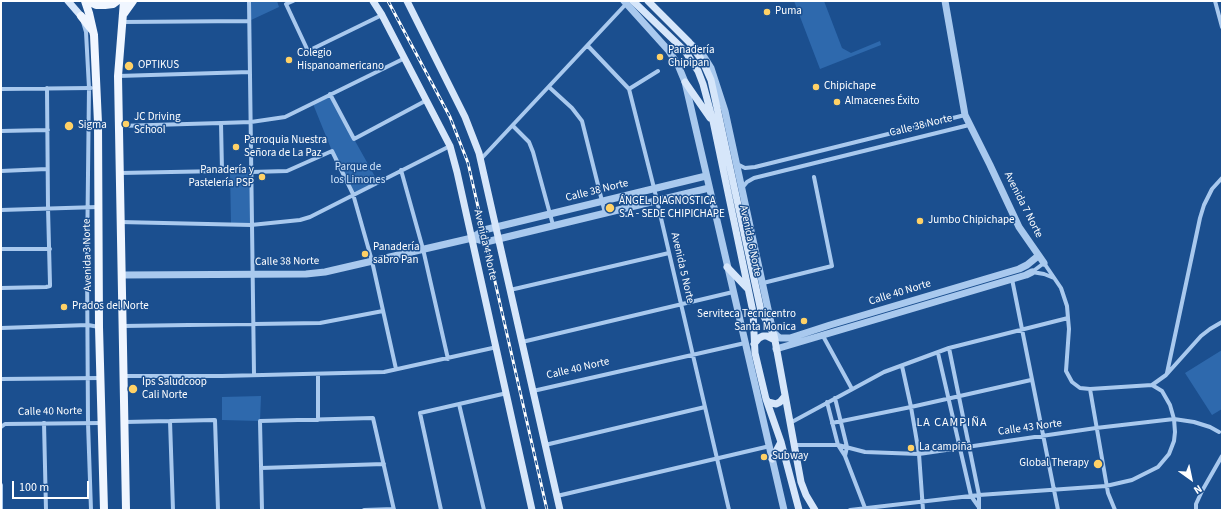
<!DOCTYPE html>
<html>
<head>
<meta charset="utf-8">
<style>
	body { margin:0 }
	#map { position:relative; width:1223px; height:511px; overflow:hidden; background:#1b4f8f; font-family:"Source Sans 3",sans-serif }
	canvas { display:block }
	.frame { position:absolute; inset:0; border:2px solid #fff; pointer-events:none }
	.north { position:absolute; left:1171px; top:459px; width:40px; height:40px; -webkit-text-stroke:3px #1b4f8f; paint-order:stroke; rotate:147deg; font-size:11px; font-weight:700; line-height:16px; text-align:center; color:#fff }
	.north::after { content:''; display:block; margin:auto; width:14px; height:18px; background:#fff; clip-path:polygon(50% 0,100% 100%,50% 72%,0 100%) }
	.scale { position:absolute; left:12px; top:481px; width:77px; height:18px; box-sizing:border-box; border:2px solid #fff; border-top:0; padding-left:5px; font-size:12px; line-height:14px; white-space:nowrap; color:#fff; -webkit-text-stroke:3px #1b4f8f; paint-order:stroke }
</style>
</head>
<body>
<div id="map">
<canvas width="1223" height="511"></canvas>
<div class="frame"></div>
<div class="north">N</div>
<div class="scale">100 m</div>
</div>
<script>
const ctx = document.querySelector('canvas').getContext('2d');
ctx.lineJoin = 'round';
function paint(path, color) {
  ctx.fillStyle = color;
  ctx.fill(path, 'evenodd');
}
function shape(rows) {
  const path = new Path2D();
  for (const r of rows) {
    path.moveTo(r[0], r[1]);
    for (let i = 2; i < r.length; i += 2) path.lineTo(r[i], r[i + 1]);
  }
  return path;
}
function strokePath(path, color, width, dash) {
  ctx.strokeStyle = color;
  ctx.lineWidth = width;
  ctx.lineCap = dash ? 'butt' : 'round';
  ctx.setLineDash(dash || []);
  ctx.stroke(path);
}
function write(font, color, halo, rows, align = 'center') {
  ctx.font = font + ' "Source Sans 3",sans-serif';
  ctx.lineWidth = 3;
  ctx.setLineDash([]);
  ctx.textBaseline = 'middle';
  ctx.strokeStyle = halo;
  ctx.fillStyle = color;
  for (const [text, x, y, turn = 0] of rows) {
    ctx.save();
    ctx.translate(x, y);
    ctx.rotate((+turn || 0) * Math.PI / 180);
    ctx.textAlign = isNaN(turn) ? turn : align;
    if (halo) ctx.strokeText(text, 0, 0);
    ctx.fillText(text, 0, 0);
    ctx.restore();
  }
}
paint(shape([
	[249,1,277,1,279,7,249,21],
	[794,1,824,1,842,48,851,53,880,41,881,45,820,69],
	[330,94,354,139,378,182,353,194,332,151,313,104],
	[230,170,251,172,251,225,231,224],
	[1222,350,1222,409,1212,415,1185,373],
	[261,396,260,421,222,420,222,397]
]), '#2e69ad');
strokePath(shape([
	[249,1,254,374],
	[293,1,286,4,308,51,382,15],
	[1215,1,1222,27],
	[83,22,86,32,89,88,87,261,88,423,91,510],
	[122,22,249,21],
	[588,46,629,89,654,188,729,510],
	[118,76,250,72],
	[549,87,572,108,582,121,605,213],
	[1,89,91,88],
	[629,89,658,71],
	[330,94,354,139,427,100],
	[119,126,221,123,251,122,285,117,405,58],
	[513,126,529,142,533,152,553,225],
	[1,131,48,130],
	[480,160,626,4],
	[737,164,745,168,755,167,965,115],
	[401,170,423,249,448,359],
	[1,171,47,169],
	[251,172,287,171,332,151,353,194,372,261,396,369],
	[120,173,222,171,221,123],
	[742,188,747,182,754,178,969,125],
	[1,210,98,207],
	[120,222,251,225,300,220,310,217,450,146],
	[1,249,50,249],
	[1032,272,1044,263,1061,288,1067,306,1068,318,1069,329,1066,371,1072,382,1080,388,1090,389,1152,385],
	[1032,272,1044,274,1054,278],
	[1012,279,1058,510],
	[763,283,832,266,814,177],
	[1,288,46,287,50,286,50,284,48,208,47,88],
	[510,290,669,253],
	[123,326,320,323,383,311],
	[1,328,88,325,99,327],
	[823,336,852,389],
	[522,342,733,292],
	[949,348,979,495,979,510],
	[938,353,971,496,978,506],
	[902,366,911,407,919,454,923,510],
	[1167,373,1200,218,1204,205,1212,189,1222,178],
	[318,374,318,420],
	[124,376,222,376,384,372,497,347],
	[1,379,101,378],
	[1152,385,1166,375,1201,336,1210,329,1222,322],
	[1090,389,1108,493,1115,510],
	[533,391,745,343],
	[835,398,847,447,845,456],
	[827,402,838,445,845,456,865,508],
	[459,404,484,510],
	[170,421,173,510],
	[125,422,215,420,218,510],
	[44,423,46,510],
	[790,423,884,372,949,348,1068,318],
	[832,423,911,407,1031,380],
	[1,427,5,424,101,423],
	[545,445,705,407],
	[794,445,838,445,865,452,919,454,1096,428,1174,419,1194,422,1210,427,1219,432],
	[261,468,384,464],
	[1,485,1,510],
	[557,496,770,446],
	[262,510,260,421,373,418,394,510],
	[364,510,394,509],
	[441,510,420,413,507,393],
	[850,510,979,495,1106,486,1132,480,1158,467,1169,454,1174,441,1175,432,1174,419,1170,405,1162,391,1152,385],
	[1196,510,1196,504,1202,491,1222,456]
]), '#a9c9ee', 4);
strokePath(shape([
	[624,1,669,51,678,65,685,82,784,510],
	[945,1,965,115,990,165,1019,227,1044,263],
	[692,45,703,55,711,68,725,111,773,332],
	[472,238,486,242,709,188],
	[122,275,306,274,325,272,472,238,484,230,706,176],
	[773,329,776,335,780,338,790,338,830,325,1019,269,1027,265,1038,256],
	[776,349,1026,275,1032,272]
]), '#a9c9ee', 7);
strokePath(shape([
	[68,1,81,16],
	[373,1,382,15,450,146,457,172,532,510],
	[407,1,465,117,479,153,560,510],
	[633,1,685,51,698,71,703,84,713,121,753,312,755,353,766,399,781,442,799,510],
	[648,1,689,42,703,62,711,80,761,311,774,335,801,482,806,495,815,510],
	[685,82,710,118],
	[727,267,748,289],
	[754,344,759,338,763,336,767,336,775,340],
	[766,399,768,402,776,404,780,402,785,396],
	[772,459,781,442]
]), '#d6e6fa', 7);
strokePath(shape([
	[85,1,89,13,94,35,98,123,99,327,104,510],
	[88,1,96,5,105,5,113,4,117,1],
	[124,1,118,76,126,510],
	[123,15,133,1],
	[81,16,92,30]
]), '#f0f6ff', 8);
const rail = shape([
	[388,1,450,117,468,163,547,510]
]);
strokePath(rail, '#fff', 3);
strokePath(rail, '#1b4f8f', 1.5, [4.5]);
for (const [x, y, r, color] of [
	[767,12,4,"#ffd166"],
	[660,57,4,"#ffd166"],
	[289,60,4,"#ffd166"],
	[129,66,5,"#ffd166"],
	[816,87,4,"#ffd166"],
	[837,102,4,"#ffd166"],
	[126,124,4,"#ffd166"],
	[69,126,5,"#ffd166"],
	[236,147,4,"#ffd166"],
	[262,177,4,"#ffd166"],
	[610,208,5,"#ffd166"],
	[920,221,4,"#ffd166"],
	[365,254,4,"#ffd166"],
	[64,307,4,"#ffd166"],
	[804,321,4,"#ffd166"],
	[133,389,5,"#ffd166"],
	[911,448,4,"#ffd166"],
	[764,457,4,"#ffd166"],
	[1098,464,5,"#ffd166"]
]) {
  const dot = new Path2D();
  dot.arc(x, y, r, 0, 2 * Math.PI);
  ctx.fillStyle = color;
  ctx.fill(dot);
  strokePath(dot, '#1b4f8f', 1.5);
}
write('11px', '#fff', '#1b4f8f', [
	["Puma",775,12],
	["Panadería",668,51],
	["Chipipan",668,64],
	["Colegio",297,54],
	["Hispanoamericano",297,67],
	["OPTIKUS",138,66],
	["Chipichape",824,87],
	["Almacenes Éxito",845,102],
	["JC Driving",134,118],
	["School",134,131],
	["Sigma",78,126],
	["Parroquia Nuestra",244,141],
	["Señora de La Paz",244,154],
	["Panadería y",254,171,"right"],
	["Pastelería PSP",254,184,"right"],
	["ÁNGEL DIAGNOSTICA",619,202],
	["S.A - SEDE CHIPICHAPE",619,215],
	["Jumbo Chipichape",928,221],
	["Panadería",373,248],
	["sabro Pan",373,261],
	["Prados del Norte",72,307],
	["Serviteca Tecnicentro",796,315,"right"],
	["Santa Monica",796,328,"right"],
	["Ips Saludcoop",142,383],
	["Cali Norte",142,396],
	["La campiña",919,448],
	["Subway",772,457],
	["Global Therapy",1089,464,"right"]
], 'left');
write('11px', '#fff', '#1b4f8f', [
	["Calle 38 Norte",921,126,-14],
	["Calle 38 Norte",597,191,-14],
	["Avenida 7 Norte",1023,205,63],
	["Avenida 6 Norte",750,241,78],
	["Avenida 4 Norte",485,245,77],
	["Avenida 3 Norte",88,255,-91],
	["Calle 38 Norte",287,262,-1],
	["Avenida 5 Norte",682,268,77],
	["Calle 40 Norte",900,293,-17],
	["Calle 40 Norte",578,369,-13],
	["Calle 40 Norte",50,412,-1],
	["Calle 43 Norte",1030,428,-8]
]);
write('11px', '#cfe3fa', '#1b4f8f', [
	["Parque de",358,168],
	["los Limones",358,181]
]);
ctx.letterSpacing = '1px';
write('12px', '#fff', '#1b4f8f', [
	["LA CAMPIÑA",952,423]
]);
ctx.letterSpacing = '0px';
</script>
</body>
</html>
